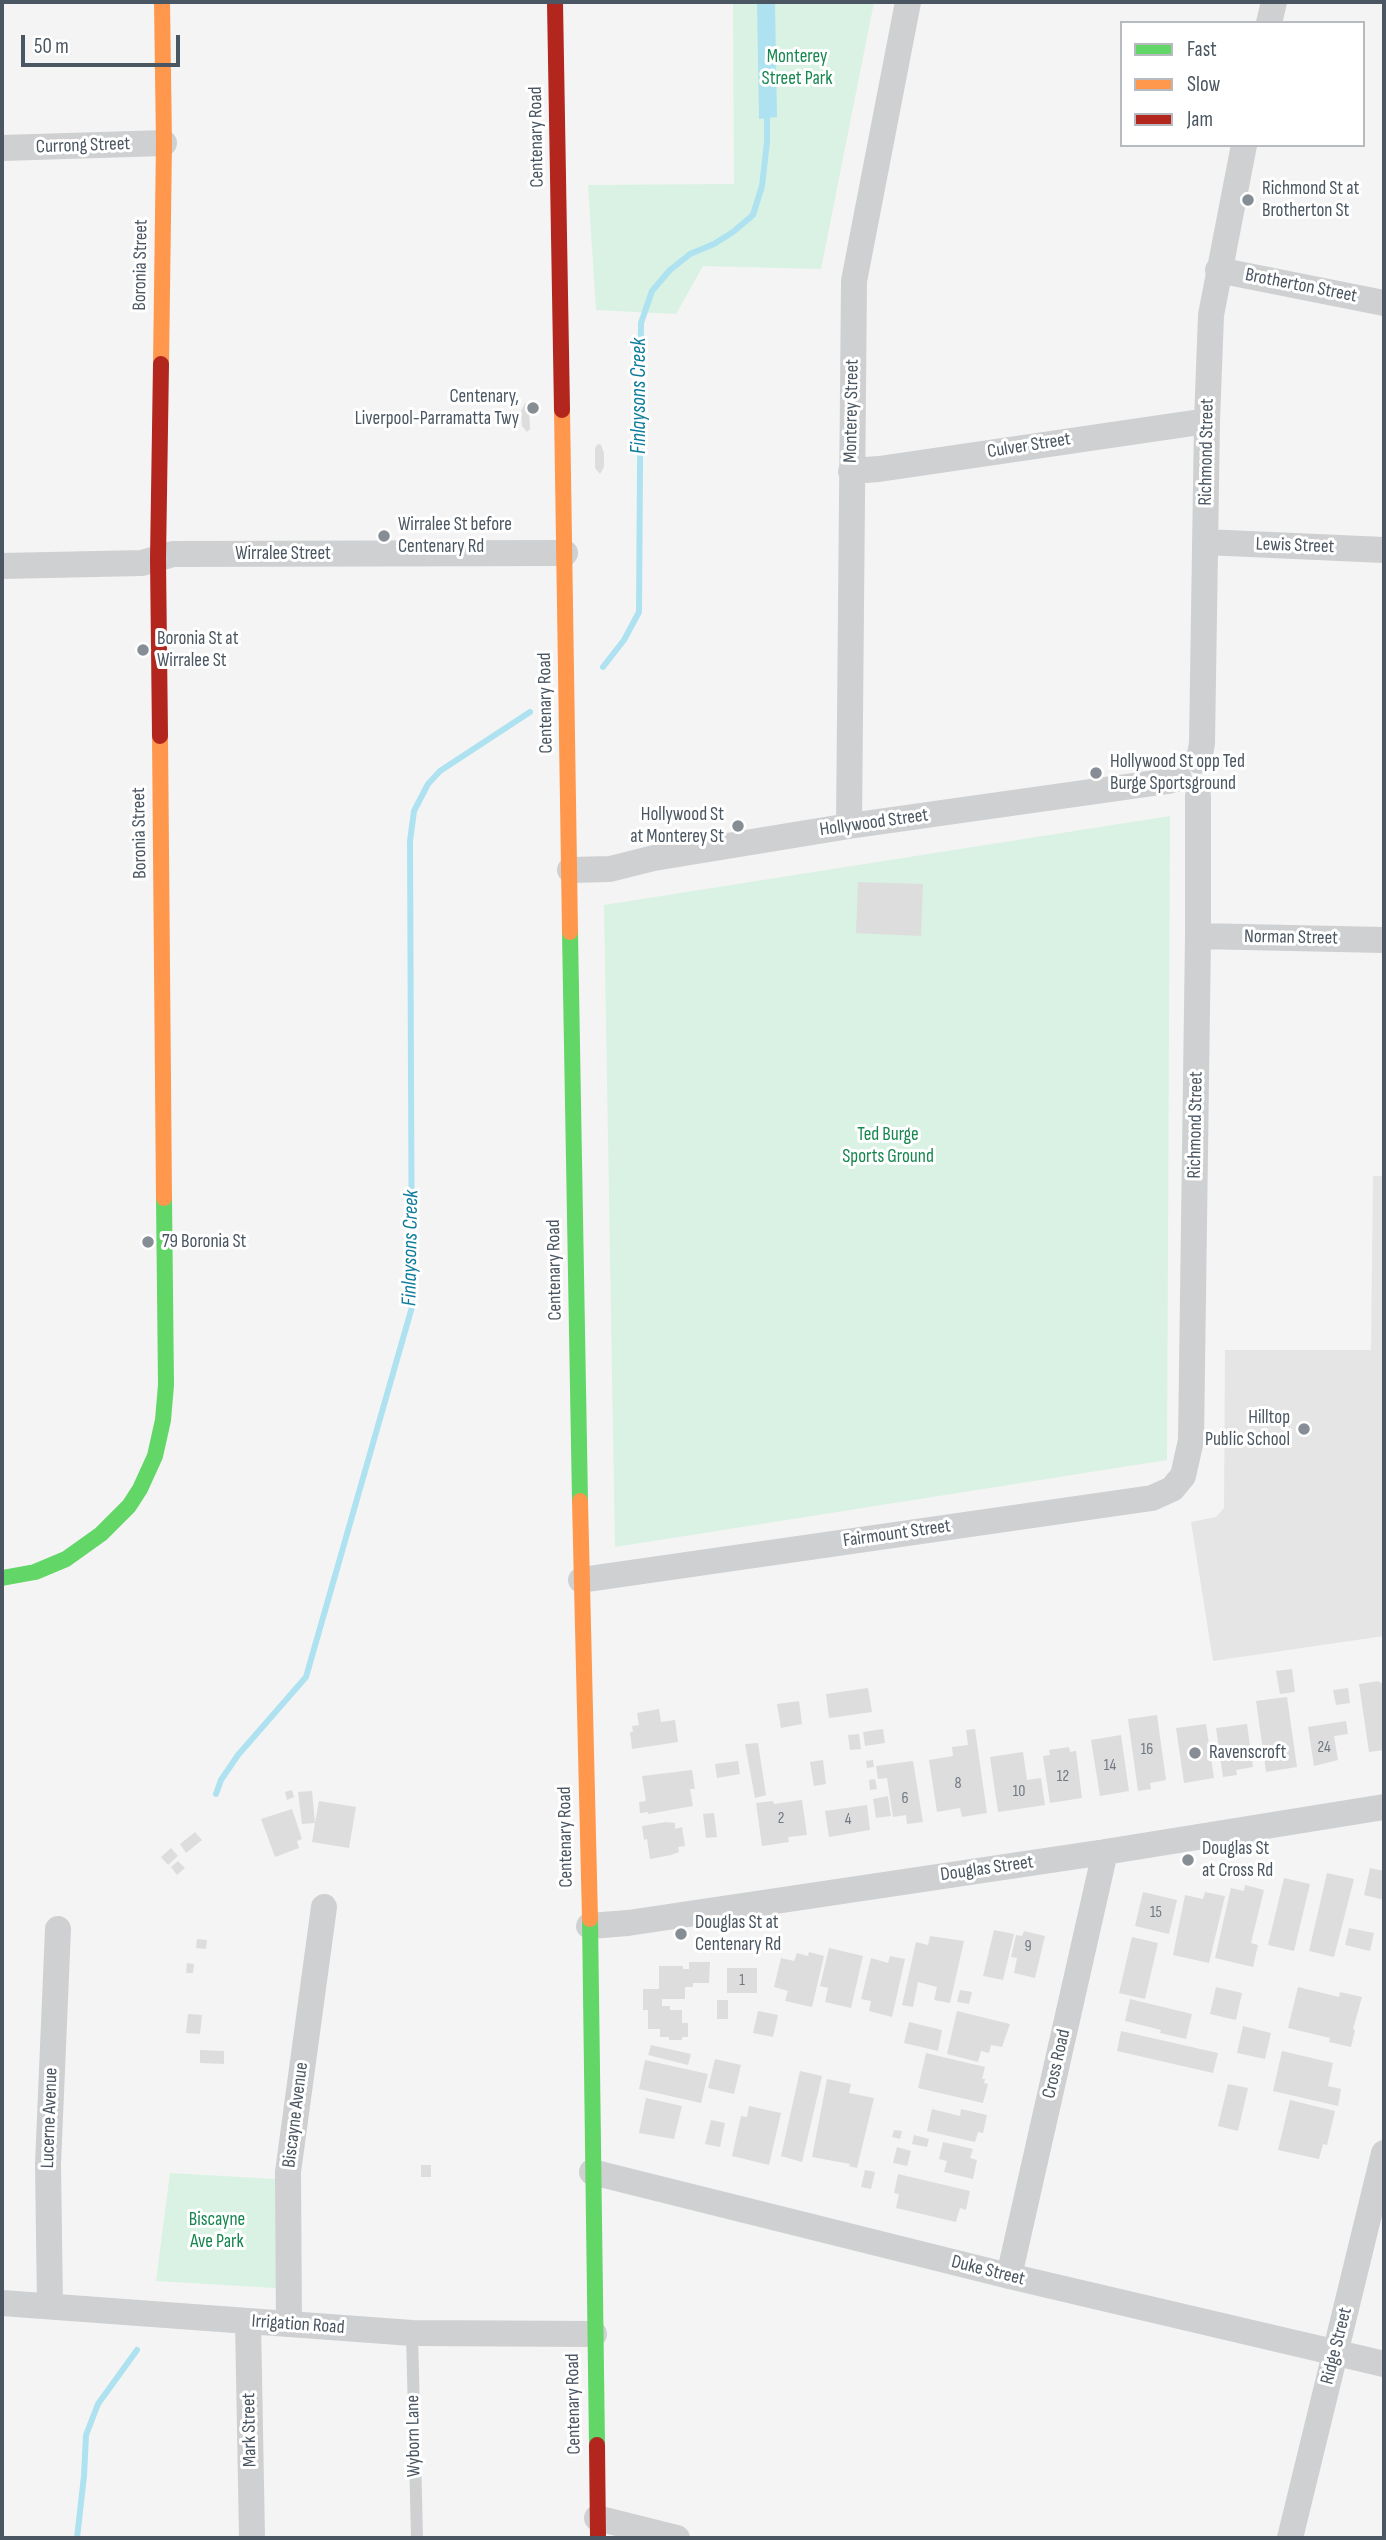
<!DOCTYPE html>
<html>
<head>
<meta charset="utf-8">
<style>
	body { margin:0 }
	#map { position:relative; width:1386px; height:2540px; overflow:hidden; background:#f4f4f4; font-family:"Sofia Sans Condensed",sans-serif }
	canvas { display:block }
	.frame { position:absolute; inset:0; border:4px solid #4a5661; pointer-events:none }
	.legend { position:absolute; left:1120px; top:21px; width:245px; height:126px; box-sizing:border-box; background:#fff; border:2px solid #b7bbc0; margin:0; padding:9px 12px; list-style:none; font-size:21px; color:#4a5661 }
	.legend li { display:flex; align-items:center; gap:14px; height:35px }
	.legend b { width:35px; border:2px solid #b7bbc0 }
	.scale { position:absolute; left:21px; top:35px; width:159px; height:32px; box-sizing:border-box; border:4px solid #4a5661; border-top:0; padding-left:9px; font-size:21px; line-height:24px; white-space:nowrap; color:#4a5661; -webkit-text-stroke:5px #fff; paint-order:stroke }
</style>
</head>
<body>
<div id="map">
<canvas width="1386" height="2540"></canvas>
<div class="frame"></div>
<ul class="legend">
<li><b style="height:9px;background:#63d668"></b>Fast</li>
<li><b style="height:9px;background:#ff974d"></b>Slow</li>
<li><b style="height:9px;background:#b3261e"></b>Jam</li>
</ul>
<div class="scale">50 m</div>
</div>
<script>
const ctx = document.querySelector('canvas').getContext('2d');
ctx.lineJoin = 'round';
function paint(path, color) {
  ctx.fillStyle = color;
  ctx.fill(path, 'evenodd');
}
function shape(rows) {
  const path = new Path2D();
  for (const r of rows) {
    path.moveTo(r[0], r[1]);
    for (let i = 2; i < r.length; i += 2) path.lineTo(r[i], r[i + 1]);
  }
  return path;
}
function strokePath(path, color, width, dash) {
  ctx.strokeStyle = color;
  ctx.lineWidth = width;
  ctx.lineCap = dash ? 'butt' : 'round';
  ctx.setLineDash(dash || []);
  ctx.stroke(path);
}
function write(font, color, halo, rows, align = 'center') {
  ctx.font = font + ' "Sofia Sans Condensed",sans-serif';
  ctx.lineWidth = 6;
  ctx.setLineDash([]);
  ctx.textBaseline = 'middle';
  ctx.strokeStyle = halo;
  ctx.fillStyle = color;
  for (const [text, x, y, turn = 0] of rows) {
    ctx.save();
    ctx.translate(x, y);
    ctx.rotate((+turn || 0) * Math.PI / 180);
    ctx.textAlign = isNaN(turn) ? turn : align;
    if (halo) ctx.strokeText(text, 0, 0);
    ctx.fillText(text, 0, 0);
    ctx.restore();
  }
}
paint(shape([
	[1373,1176,1384,1176,1384,1636,1213,1661,1191,1522,1216,1517,1224,1508,1225,1350,1371,1350]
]), '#e6e5e6');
paint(shape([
	[733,2,874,2,821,269,703,266,676,314,596,310,588,185,734,184],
	[1170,816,1167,1460,615,1547,604,905],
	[170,2173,276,2179,276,2288,156,2281]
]), '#d9f2e3');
paint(shape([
	[757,2,775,2,777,117,759,119]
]), '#aee2f0');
strokePath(shape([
	[603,667,624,640,639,612,641,323,652,291,670,270,690,254,714,244,733,232,753,215,762,186,767,142,767,109],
	[216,1794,221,1780,238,1755,306,1677,412,1307,410,841,414,811,428,784,440,771,530,712],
	[77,2538,84,2476,86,2435,98,2404,137,2350]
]), '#aee2f0', 6);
paint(shape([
	[525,403,529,405,530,429,527,432,522,426,521,411],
	[598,444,601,445,604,453,604,467,600,474,595,468,595,448],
	[858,882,923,884,921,936,856,933],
	[1292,1669,1295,1692,1280,1694,1276,1671],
	[1379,1681,1380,1683,1384,1682,1384,1750,1369,1752,1359,1684],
	[868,1688,872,1712,829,1718,826,1694],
	[1348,1688,1350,1703,1336,1705,1333,1690],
	[1287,1697,1297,1767,1266,1772,1256,1701],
	[799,1701,802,1724,781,1728,777,1704],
	[659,1709,661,1722,675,1720,678,1742,632,1749,630,1732,633,1732,632,1726,639,1725,637,1713],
	[1157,1715,1166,1780,1150,1783,1151,1789,1138,1791,1128,1719],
	[1346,1721,1348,1734,1334,1736,1338,1760,1314,1766,1308,1727],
	[1206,1724,1214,1778,1184,1783,1176,1728],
	[1247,1724,1253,1767,1236,1770,1237,1775,1223,1777,1216,1728],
	[883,1729,885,1743,865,1746,863,1732],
	[975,1729,987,1813,962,1817,960,1808,937,1812,929,1760,953,1756,952,1747,968,1745,966,1730],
	[859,1734,861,1749,850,1750,848,1735],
	[1121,1735,1129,1791,1100,1796,1091,1740],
	[758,1743,766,1795,755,1798,745,1744],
	[1069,1747,1070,1752,1076,1751,1082,1798,1050,1803,1043,1756,1050,1755,1049,1750],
	[1023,1752,1027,1780,1041,1778,1045,1805,998,1812,990,1757],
	[823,1760,826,1784,814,1786,810,1762],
	[873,1760,874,1767,867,1768,866,1761],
	[738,1761,740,1774,717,1778,715,1764],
	[913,1761,923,1822,907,1824,906,1815,893,1817,887,1778,878,1779,876,1766],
	[692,1770,695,1789,690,1789,693,1806,648,1814,648,1812,640,1813,639,1802,646,1801,642,1776],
	[875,1779,877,1789,870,1790,869,1780],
	[292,1790,294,1797,287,1800,285,1792],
	[312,1791,315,1823,319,1801,356,1807,349,1848,312,1842,315,1823,302,1824,298,1792],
	[888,1796,891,1816,876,1818,873,1799],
	[802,1800,807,1835,788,1837,789,1842,762,1846,756,1803,773,1801,774,1804],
	[867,1805,870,1830,829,1837,825,1811],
	[292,1809,302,1839,297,1841,299,1848,275,1857,261,1819],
	[714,1813,717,1837,706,1838,703,1814],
	[666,1822,675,1823,675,1829,682,1827,685,1846,678,1847,679,1852,671,1855,650,1859,647,1839,644,1840,642,1826],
	[195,1832,202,1840,186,1853,180,1844],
	[171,1848,178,1856,168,1865,161,1857],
	[178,1861,185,1868,177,1875,171,1867],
	[1370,1868,1384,1871,1384,1900,1364,1895],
	[1327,1873,1354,1879,1334,1957,1309,1951],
	[1284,1878,1310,1884,1294,1951,1268,1945],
	[1245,1885,1264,1890,1251,1943,1258,1945,1253,1967,1215,1958,1231,1888,1244,1891],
	[1143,1892,1177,1900,1169,1934,1135,1926],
	[1205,1892,1225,1896,1209,1963,1173,1955,1185,1895,1203,1899],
	[1349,1928,1374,1933,1370,1951,1345,1945],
	[994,1930,1014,1934,1003,1980,983,1976],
	[1024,1931,1045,1936,1035,1978,1014,1973,1017,1958,1011,1957,1016,1935,1022,1936],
	[930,1936,964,1941,950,2003,934,2000,937,1987,918,1982,913,2007,902,2005,916,1942,928,1945],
	[1132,1937,1158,1943,1145,1999,1119,1993],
	[197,1939,207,1940,206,1949,196,1948],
	[829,1948,863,1956,851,2008,825,2002,828,1988,820,1986],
	[809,1952,824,1956,812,2007,785,2001,788,1991,774,1987,781,1958,794,1961,797,1953,808,1956],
	[890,1956,905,1959,892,2017,869,2011,871,2001,861,1999,871,1958,888,1963],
	[689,1962,710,1962,709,1983,693,1983,693,1987,685,1987,685,1999,662,1999,662,2006,670,2006,670,2010,682,2010,682,2023,688,2023,688,2037,682,2037,682,2040,669,2040,669,2037,660,2037,660,2029,648,2029,648,2010,643,2010,643,1989,659,1989,659,1966,683,1966,683,1969,689,1969],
	[187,1963,194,1964,193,1973,186,1973],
	[727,1968,757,1968,757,1993,727,1993],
	[1216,1987,1242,1993,1236,2020,1210,2014],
	[1298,1987,1339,1997,1340,1992,1362,1997,1353,2029,1355,2030,1351,2047,1329,2042,1330,2038,1288,2028],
	[960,1990,972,1992,969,2004,957,2002],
	[1130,1999,1192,2014,1186,2039,1160,2033,1161,2030,1125,2021],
	[717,2000,728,2000,728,2019,717,2019],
	[758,2011,778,2015,773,2037,753,2033],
	[957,2011,1010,2024,1002,2047,991,2045,989,2053,981,2051,978,2062,947,2054],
	[188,2014,202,2015,200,2034,186,2033],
	[909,2022,942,2030,938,2051,904,2043],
	[1243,2026,1271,2033,1265,2059,1237,2053],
	[1121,2031,1218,2053,1213,2073,1117,2051],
	[651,2045,691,2054,688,2065,648,2055],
	[200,2050,224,2051,224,2064,200,2063],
	[1282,2051,1333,2063,1328,2086,1341,2089,1338,2106,1273,2091],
	[926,2053,985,2067,982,2079,985,2079,984,2083,988,2084,983,2103,918,2088],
	[715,2059,741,2065,734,2094,708,2088],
	[645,2060,708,2074,701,2103,639,2089],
	[800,2071,822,2076,802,2162,781,2156],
	[827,2079,851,2084,849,2093,874,2098,857,2168,849,2166,850,2164,812,2157],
	[1228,2084,1248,2088,1238,2131,1218,2126],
	[646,2098,682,2106,674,2139,639,2133],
	[1290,2100,1335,2111,1327,2145,1323,2144,1319,2159,1278,2150],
	[749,2106,781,2113,769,2165,732,2156,741,2116,747,2117],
	[932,2109,960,2116,961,2109,987,2115,983,2133,978,2132,975,2142,927,2131],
	[711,2120,725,2123,720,2147,705,2144],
	[894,2130,902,2131,900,2139,892,2137],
	[914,2135,929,2139,927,2147,912,2144],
	[943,2142,973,2149,970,2158,977,2160,973,2179,944,2172,947,2161,939,2159],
	[897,2147,911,2151,907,2166,893,2163],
	[421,2165,431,2165,431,2177,421,2177],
	[865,2170,875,2172,871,2189,861,2187],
	[898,2174,970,2191,966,2210,960,2208,956,2222,896,2208,899,2194,894,2193]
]), '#ddddde');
strokePath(shape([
	[412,2333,417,2538]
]), '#ced0d2', 12);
strokePath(shape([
	[1269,23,1274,2],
	[2,148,164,143],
	[1218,270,1384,303],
	[851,471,879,469,1207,421],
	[1205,542,1384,550],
	[2,566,142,563,173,554,565,553],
	[1199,761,1202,743,1207,421,1211,315,1244,145],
	[849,826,854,281,908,2],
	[570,870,610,869,654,858,849,826,1168,781,1179,778],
	[1198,936,1384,940],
	[581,1580,1152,1498,1172,1489,1183,1476,1191,1440,1198,936,1198,796],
	[589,1926,628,1923,1105,1852,1384,1807],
	[592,2172,1009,2276,1384,2364],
	[1009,2276,1105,1852],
	[2,2303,412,2333,594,2334],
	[50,2306,48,2164,58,1929],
	[248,2321,252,2538],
	[289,2324,288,2172,324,1907],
	[597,2518,677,2538],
	[1290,2538,1384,2153]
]), '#ced0d2', 26);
strokePath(shape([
	[570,932,580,1501],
	[2,1578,35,1572,66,1559,101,1534,129,1506,140,1489,155,1456,163,1420,166,1385,164,1198],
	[590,1919,597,2445]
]), '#63d668', 16);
strokePath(shape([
	[161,364,164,143,162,2],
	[562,410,570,932],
	[160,736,164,1198],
	[580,1501,590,1919]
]), '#ff974d', 16);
strokePath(shape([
	[555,2,562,410],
	[160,736,158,559,161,364],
	[597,2445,598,2538]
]), '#b3261e', 16);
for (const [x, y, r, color] of [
	[1248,200,7,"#868d94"],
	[533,408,7,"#868d94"],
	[384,536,7,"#868d94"],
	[143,650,7,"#868d94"],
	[1096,773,7,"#868d94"],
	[738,826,7,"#868d94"],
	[148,1242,7,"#868d94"],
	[1304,1429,7,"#868d94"],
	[1195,1753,7,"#868d94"],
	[1188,1860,7,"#868d94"],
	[681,1934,7,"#868d94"]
]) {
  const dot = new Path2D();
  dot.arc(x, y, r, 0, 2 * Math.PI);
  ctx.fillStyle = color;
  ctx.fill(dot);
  strokePath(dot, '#fff', 2.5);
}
write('16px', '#707881', null, [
	["24",1324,1748],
	["16",1147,1750],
	["14",1110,1766],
	["12",1063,1777],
	["8",958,1784],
	["10",1019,1792],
	["6",905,1799],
	["2",781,1819],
	["4",848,1820],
	["15",1156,1913],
	["9",1028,1947],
	["1",742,1981]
]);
write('19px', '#17864f', '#fff', [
	["Monterey",797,57],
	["Street Park",797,79],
	["Ted Burge",888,1135],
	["Sports Ground",888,1157],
	["Biscayne",217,2220],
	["Ave Park",217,2242]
]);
write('19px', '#4a5661', '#fff', [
	["Centenary Road",537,137,-91],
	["Currong Street",83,146,-2],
	["Boronia Street",141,265,-89],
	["Brotherton Street",1301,286,11],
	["Monterey Street",852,411,-89],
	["Culver Street",1029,446,-9],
	["Richmond Street",1207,452,-89],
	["Lewis Street",1295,546,2],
	["Wirralee Street",283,554],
	["Centenary Road",546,703,-91],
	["Hollywood Street",874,823,-8],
	["Boronia Street",140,833,-91],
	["Norman Street",1291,938,1],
	["Richmond Street",1196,1125,-89],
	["Centenary Road",555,1270,-91],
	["Fairmount Street",897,1534,-8],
	["Centenary Road",566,1837,-91],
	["Douglas Street",987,1869,-8],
	["Cross Road",1057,2064,-77],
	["Biscayne Avenue",296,2115,-83],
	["Lucerne Avenue",50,2118,-88],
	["Duke Street",988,2271,14],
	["Irrigation Road",298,2325,4],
	["Ridge Street",1337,2346,-76],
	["Centenary Road",574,2404,-91],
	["Mark Street",250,2430,-91],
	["Wyborn Lane",414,2436,-91]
]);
write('19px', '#4a5661', '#fff', [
	["Richmond St at",1262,189],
	["Brotherton St",1262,211],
	["Centenary,",519,397,"right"],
	["Liverpool-Parramatta Twy",519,419,"right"],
	["Wirralee St before",398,525],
	["Centenary Rd",398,547],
	["Boronia St at",157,639],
	["Wirralee St",157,661],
	["Hollywood St opp Ted",1110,762],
	["Burge Sportsground",1110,784],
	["Hollywood St",724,815,"right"],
	["at Monterey St",724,837,"right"],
	["79 Boronia St",162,1242],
	["Hilltop",1290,1418,"right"],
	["Public School",1290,1440,"right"],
	["Ravenscroft",1209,1753],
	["Douglas St",1202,1849],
	["at Cross Rd",1202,1871],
	["Douglas St at",695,1923],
	["Centenary Rd",695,1945]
], 'left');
write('italic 21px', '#0c7c9b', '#fff', [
	["Finlaysons Creek",640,396,-90],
	["Finlaysons Creek",411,1248,-89]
]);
</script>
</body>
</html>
